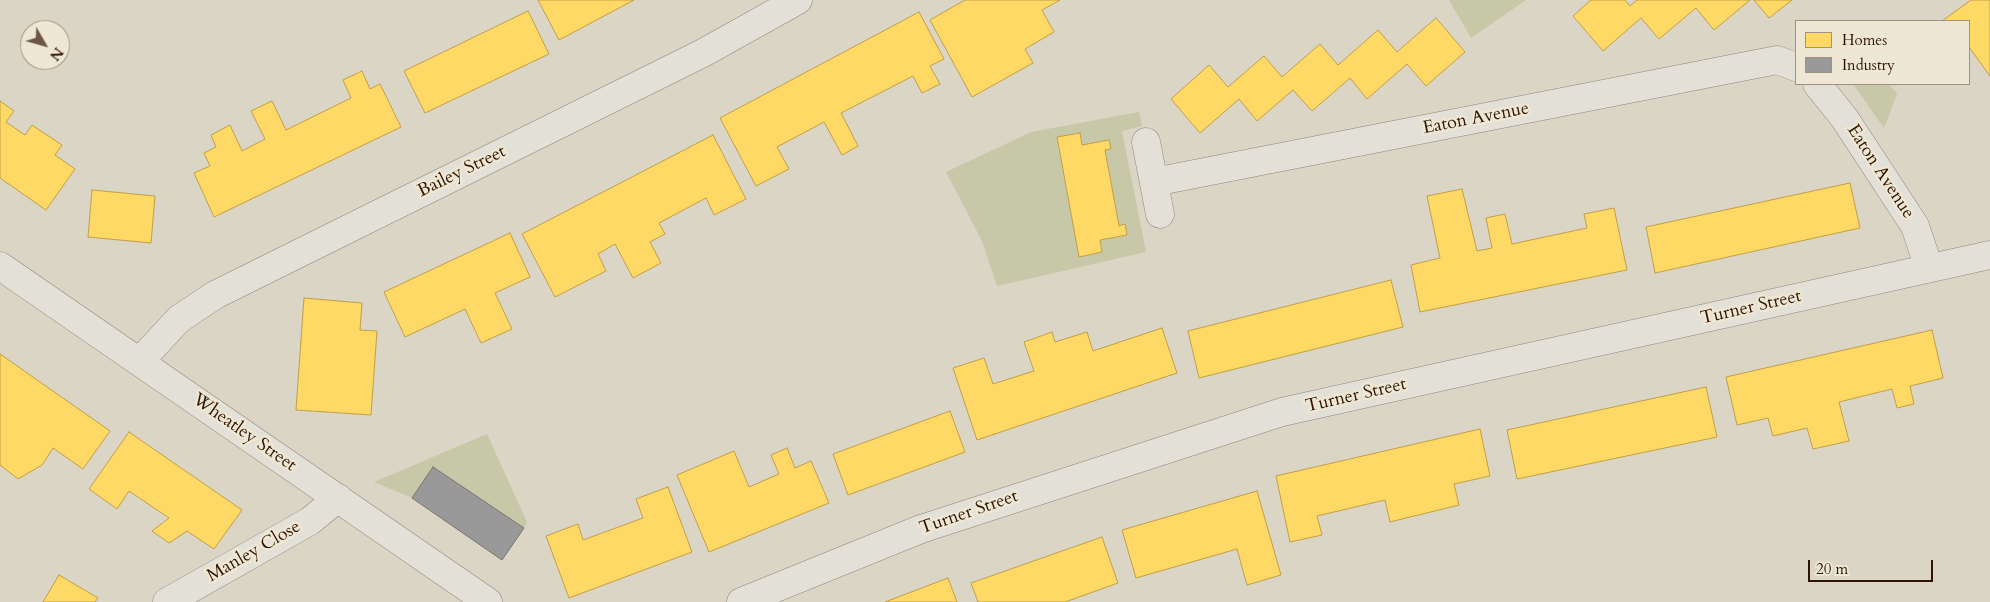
<!DOCTYPE html>
<html>
<head>
<meta charset="utf-8">
<style>
	body { margin:0 }
	#map { position:relative; width:1990px; height:602px; overflow:hidden; background:#dad5c5; font-family:Cardo,serif }
	canvas { display:block }
	.legend { position:absolute; left:1795px; top:20px; width:175px; height:65px; box-sizing:border-box; background:#ede7d3; border:1px solid #a1927f; margin:0; padding:6px 9px; list-style:none; font-size:15px; color:#301300 }
	.legend li { display:flex; align-items:center; gap:10px; height:25px }
	.legend b { width:25px; border:1px solid #a1927f }
	.north { position:absolute; left:20px; top:20px; width:50px; height:50px; box-sizing:border-box; background:#ede7d3; border:1px solid #a1927f; border-radius:50%; rotate:128deg; font-size:14px; font-weight:700; line-height:20px; text-align:center; color:#301300 }
	.north::after { content:''; display:block; margin:auto; width:18px; height:22px; background:#6c5745; clip-path:polygon(50% 0,100% 100%,50% 72%,0 100%) }
	.scale { position:absolute; left:1808px; top:560px; width:125px; height:22px; box-sizing:border-box; border:2px solid #301300; border-top:0; padding-left:6px; font-size:15px; line-height:18px; white-space:nowrap; color:#301300; -webkit-text-stroke:4px #ede7d3; paint-order:stroke }
</style>
</head>
<body>
<div id="map">
<canvas width="1990" height="602"></canvas>
<ul class="legend">
<li><b style="height:14px;background:#ffd966"></b>Homes</li>
<li><b style="height:14px;background:#999"></b>Industry</li>
</ul>
<div class="north">N</div>
<div class="scale">20 m</div>
</div>
<script>
const ctx = document.querySelector('canvas').getContext('2d');
ctx.lineJoin = 'round';
function paint(path, color) {
  ctx.fillStyle = color;
  ctx.fill(path, 'evenodd');
}
function shape(rows) {
  const path = new Path2D();
  for (const r of rows) {
    path.moveTo(r[0], r[1]);
    for (let i = 2; i < r.length; i += 2) path.lineTo(r[i], r[i + 1]);
  }
  return path;
}
function strokePath(path, color, width, dash) {
  ctx.strokeStyle = color;
  ctx.lineWidth = width;
  ctx.lineCap = dash ? 'butt' : 'round';
  ctx.setLineDash(dash || []);
  ctx.stroke(path);
}
function write(font, color, halo, rows, align = 'center') {
  ctx.font = font + ' Cardo,serif';
  ctx.lineWidth = 5;
  ctx.setLineDash([]);
  ctx.textBaseline = 'middle';
  ctx.strokeStyle = halo;
  ctx.fillStyle = color;
  for (const [text, x, y, turn = 0] of rows) {
    ctx.save();
    ctx.translate(x, y);
    ctx.rotate((+turn || 0) * Math.PI / 180);
    ctx.textAlign = isNaN(turn) ? turn : align;
    if (halo) ctx.strokeText(text, 0, 0);
    ctx.fillText(text, 0, 0);
    ctx.restore();
  }
}
paint(shape([
	[1449,0,1526,0,1471,38],
	[1853,84,1889,84,1897,94,1884,128],
	[1139,112,1142,126,1122,131,1146,252,997,286,982,241,946,172,1031,132],
	[1080,133,1083,145,1109,140,1111,149,1105,150,1119,226,1125,224,1127,235,1100,240,1102,252,1079,257,1057,138],
	[487,434,527,522,524,528,433,467,412,498,374,482]
]), '#c7c8a7');
const homes = shape([
	[538,0,634,0,559,40,538,0],
	[965,0,1060,0,1042,10,1054,32,1025,49,1033,63,972,97,930,20,965,0],
	[1591,0,1625,0,1630,6,1637,0,1750,0,1714,30,1696,8,1659,39,1641,18,1603,51,1573,16,1591,0],
	[1754,0,1792,0,1769,18,1754,0],
	[1971,0,1990,0,1990,76,1969,47,1969,21,1942,21,1971,0],
	[528,11,549,54,425,113,404,71,528,11],
	[919,12,944,59,930,66,940,84,922,93,913,76,841,113,858,146,842,155,824,122,777,147,789,169,756,186,720,118,919,12],
	[1436,18,1465,52,1426,86,1407,64,1367,99,1350,78,1312,111,1293,90,1257,121,1239,99,1200,133,1171,99,1209,65,1228,87,1264,56,1282,77,1320,44,1338,65,1378,30,1397,52,1436,18],
	[362,71,370,89,380,84,401,127,214,217,194,173,210,166,204,153,216,147,211,135,230,125,242,151,265,139,251,111,272,101,286,130,351,98,343,80,362,71],
	[0,101,14,111,6,122,25,135,32,125,62,145,55,155,75,169,46,210,0,178,0,101],
	[1080,133,1082,145,1109,140,1111,149,1105,150,1119,226,1125,224,1127,235,1100,240,1102,252,1079,257,1057,137,1080,133],
	[713,135,746,199,714,215,706,198,659,223,665,234,650,242,661,263,633,278,615,244,598,254,606,271,555,297,522,234,713,135],
	[1850,183,1860,228,1655,273,1646,227,1850,183],
	[1462,189,1477,251,1492,248,1486,218,1505,214,1512,244,1587,228,1584,214,1614,208,1627,270,1420,312,1411,265,1440,258,1427,196,1462,189],
	[92,190,155,196,151,243,88,237,92,190],
	[510,233,530,277,495,293,512,329,481,343,465,309,405,337,384,292,510,233],
	[1391,280,1403,327,1199,378,1188,331,1391,280],
	[304,298,362,303,360,330,377,331,371,415,296,410,304,298],
	[1162,328,1177,373,977,440,953,368,984,358,993,384,1034,371,1024,342,1052,332,1055,342,1087,332,1093,351,1162,328],
	[1932,330,1943,378,1910,386,1914,404,1897,408,1892,389,1839,402,1849,441,1813,449,1807,428,1773,436,1768,418,1737,425,1726,377,1932,330],
	[0,354,110,431,83,469,53,448,42,465,18,479,0,465,0,354],
	[1706,387,1717,437,1517,479,1507,430,1706,387],
	[950,411,965,452,848,495,833,454,950,411],
	[1480,429,1490,476,1454,484,1459,505,1390,522,1385,500,1317,516,1322,535,1290,542,1276,476,1480,429],
	[129,432,242,510,214,549,187,531,169,543,152,531,169,518,129,491,117,509,89,489,129,432],
	[787,448,795,468,811,461,829,503,709,552,677,475,734,451,749,487,779,474,771,455,787,448],
	[668,487,692,552,569,598,546,536,578,524,583,540,643,518,636,499,668,487],
	[1257,491,1281,575,1247,585,1237,549,1136,578,1122,530,1257,491],
	[1102,537,1118,583,1065,602,978,602,971,583,1102,537],
	[59,575,98,598,95,602,43,602,59,575],
	[948,578,957,602,885,602,948,578]
]);
paint(homes, '#ffd966');
strokePath(homes, '#c19e47', 1);
const industry = shape([
	[433,467,524,528,502,560,412,498,433,467]
]);
paint(industry, '#999');
strokePath(industry, '#7a716b', 1);
const street = shape([
	[1817,84,1845,119,1915,226,1929,268],
	[1146,142,1160,214],
	[1154,182,1777,60,1796,67],
	[0,266,488,602],
	[140,361,179,319,215,295,703,53,798,0],
	[167,602,310,521,338,498],
	[741,602,921,529,1282,412,1990,255]
]);
strokePath(street, '#8d867b', 29);
strokePath(street, '#e3e0d8', 28);
write('18px', '#301300', '#ede7d3', [
	["Eaton Avenue",1476,119,-11],
	["Bailey Street",462,172,-26],
	["Eaton Avenue",1880,172,57],
	["Turner Street",1751,308,-13],
	["Turner Street",1356,396,-13],
	["Wheatley Street",244,433,35],
	["Turner Street",969,513,-19],
	["Manley Close",254,552,-30]
]);
</script>
</body>
</html>
